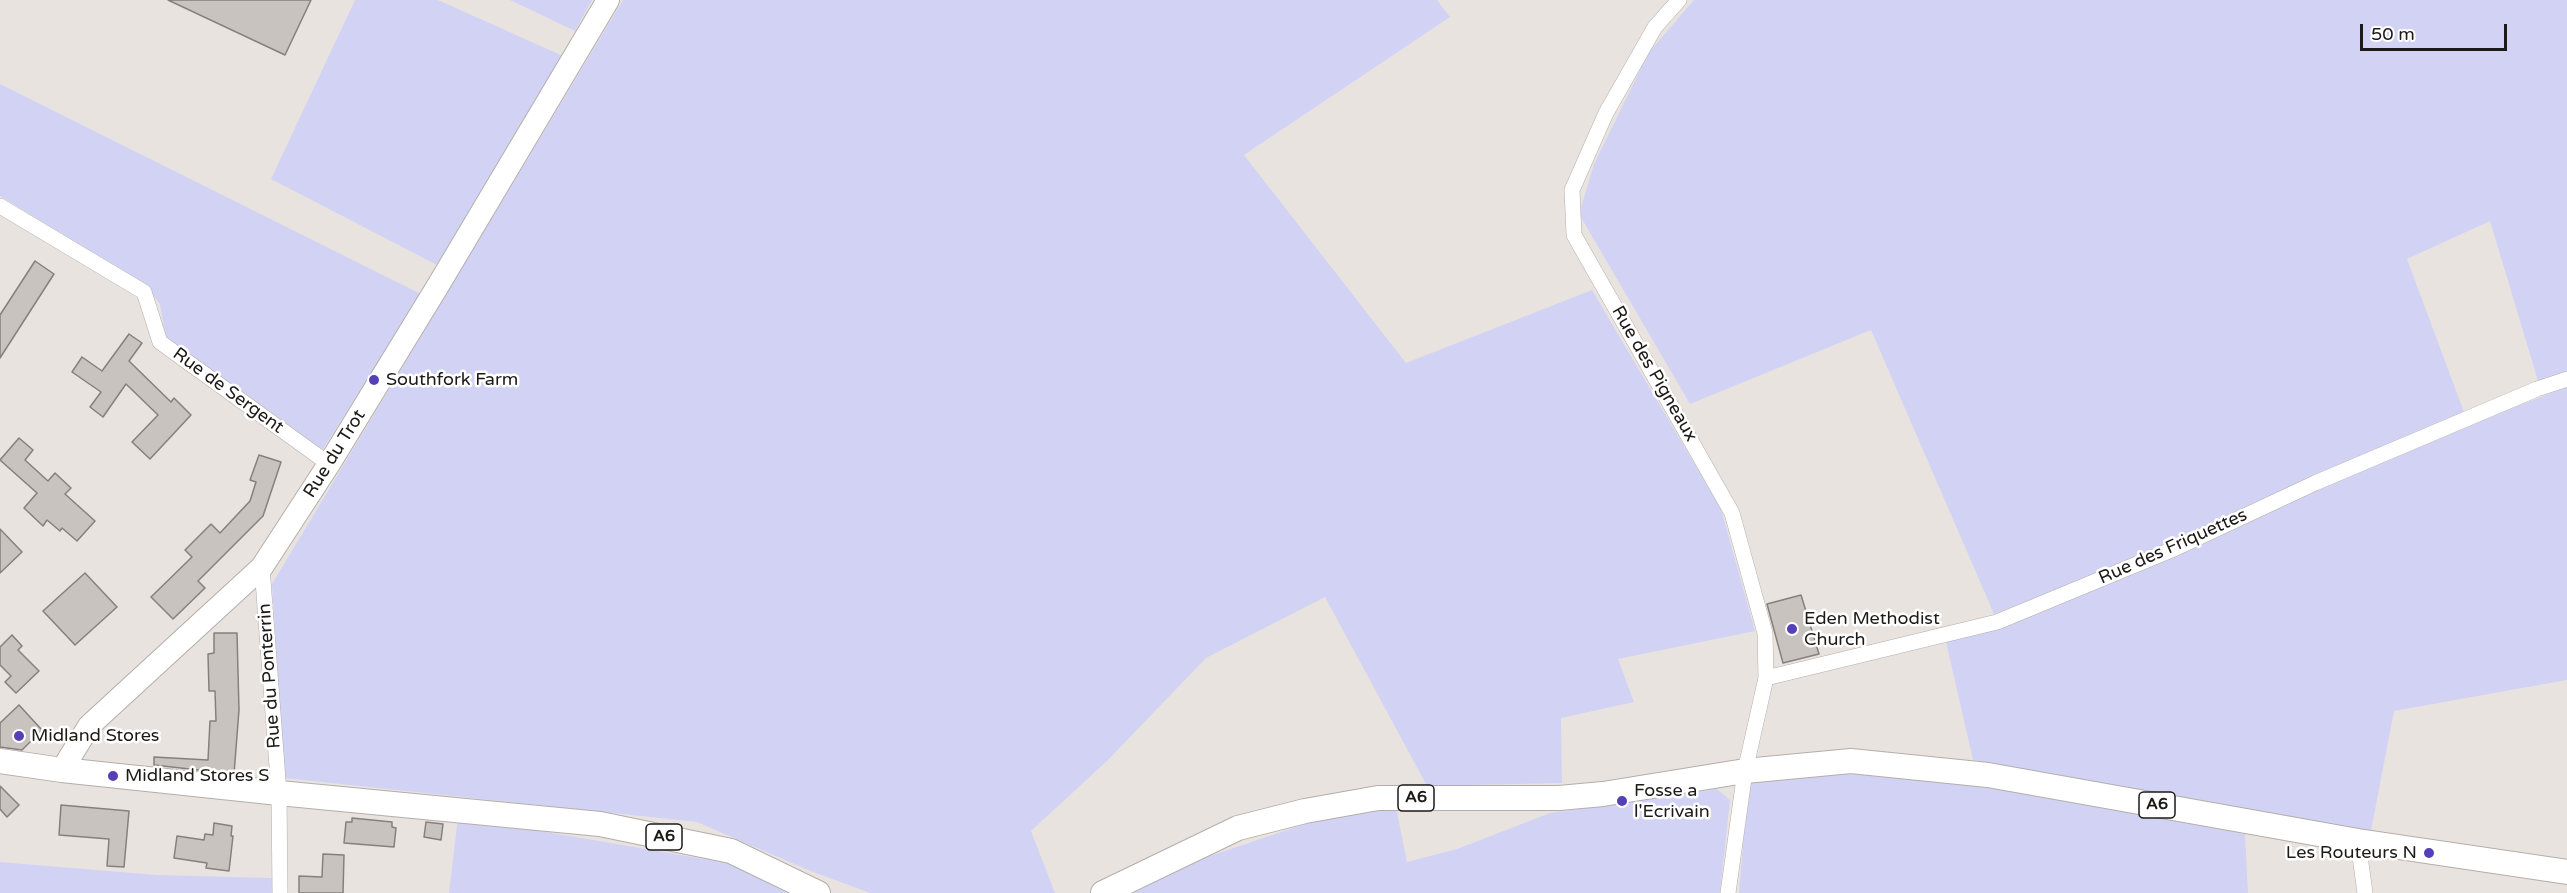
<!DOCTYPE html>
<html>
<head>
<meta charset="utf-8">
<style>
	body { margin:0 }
	#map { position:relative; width:2567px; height:893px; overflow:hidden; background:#e9e3e0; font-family:"Varela Round",sans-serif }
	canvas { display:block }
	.scale { position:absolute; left:2360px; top:24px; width:147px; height:27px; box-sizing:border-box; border:3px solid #1c1a18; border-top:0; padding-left:8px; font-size:18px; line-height:21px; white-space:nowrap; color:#1c1a18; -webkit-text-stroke:4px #fff; paint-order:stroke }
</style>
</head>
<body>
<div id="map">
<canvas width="2567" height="893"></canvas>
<div class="scale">50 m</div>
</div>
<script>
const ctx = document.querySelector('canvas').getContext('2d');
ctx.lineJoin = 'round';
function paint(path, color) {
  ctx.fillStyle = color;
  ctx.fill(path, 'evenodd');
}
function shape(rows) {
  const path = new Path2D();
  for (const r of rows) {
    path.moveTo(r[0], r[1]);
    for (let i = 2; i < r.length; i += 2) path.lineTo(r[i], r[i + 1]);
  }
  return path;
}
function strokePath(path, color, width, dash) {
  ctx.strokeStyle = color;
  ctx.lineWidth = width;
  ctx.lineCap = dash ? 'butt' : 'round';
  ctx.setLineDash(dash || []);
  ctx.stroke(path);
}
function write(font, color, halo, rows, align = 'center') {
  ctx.font = font + ' "Varela Round",sans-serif';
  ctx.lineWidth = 5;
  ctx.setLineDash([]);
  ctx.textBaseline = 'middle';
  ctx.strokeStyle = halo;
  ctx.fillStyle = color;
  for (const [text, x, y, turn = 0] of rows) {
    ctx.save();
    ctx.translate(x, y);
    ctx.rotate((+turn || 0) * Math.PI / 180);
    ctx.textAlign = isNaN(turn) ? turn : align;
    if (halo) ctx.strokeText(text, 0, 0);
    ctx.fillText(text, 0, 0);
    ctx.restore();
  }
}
paint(shape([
	[355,0,438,0,563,56,437,265,271,179],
	[510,0,592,0,575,31],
	[623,0,1437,0,1450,17,1244,155,1406,363,1592,290,1721,509,1755,631,1618,659,1634,702,1561,718,1562,783,1427,786,1325,597,1206,658,1108,760,1031,831,1055,893,870,893,808,870,697,822,284,778,272,584],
	[1694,0,2567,0,2567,371,2538,381,2490,221,2407,259,2464,412,2313,477,2102,572,1994,614,1871,330,1690,404,1579,214,1594,164,1649,52],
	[0,84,421,294,323,449,308,442,166,341,160,304,146,286,0,196],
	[2567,387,2567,680,2394,711,2371,831,1973,760,1946,642,1996,627,2489,417],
	[1866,772,2011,790,2142,812,2245,834,2248,893,1739,893,1748,782],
	[1717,789,1730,800,1720,893,1133,893,1198,860,1317,820,1396,807,1407,862,1457,849,1550,813],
	[458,817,728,863,784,890,786,893,449,893],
	[0,862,157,875,273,878,273,893,0,893]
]), '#d2d3f4');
const building = shape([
	[168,0,311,0,285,55,168,0],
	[35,261,54,274,0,358,0,315,35,261],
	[129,334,142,343,129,361,171,402,174,398,191,415,150,459,132,442,158,415,126,384,103,417,90,407,101,392,72,372,82,357,102,371,129,334],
	[19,438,33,450,25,460,48,481,55,473,71,488,65,494,95,521,77,541,62,528,60,531,47,520,43,526,24,508,37,493,0,460,19,438],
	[259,455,281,462,263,516,198,581,205,588,173,619,151,597,192,557,185,550,211,524,220,533,250,501,256,482,250,480,259,455],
	[0,529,22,552,0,573,0,529],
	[85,573,117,607,75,645,43,611,85,573],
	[1801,595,1819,654,1783,663,1767,604,1801,595],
	[214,633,237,633,239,710,234,774,154,765,154,757,208,760,210,721,216,721,215,691,209,691,208,654,214,653,214,633],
	[12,635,22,646,18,650,39,671,16,693,5,682,11,676,0,665,0,647,12,635],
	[19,705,42,730,22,750,0,747,0,723,19,705],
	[0,786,19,805,7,817,0,809,0,786],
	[61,805,129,811,124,867,107,866,109,839,59,835,61,805],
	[352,818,392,822,392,827,396,828,394,847,344,843,346,822,352,822,352,818],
	[426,822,443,824,441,840,424,837,426,822],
	[214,823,232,826,231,836,233,836,229,871,206,868,207,863,174,858,177,836,204,840,205,834,213,835,214,823],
	[323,854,344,855,343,893,299,893,299,876,322,877,323,854]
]);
paint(building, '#c9c3bf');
strokePath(building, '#85807d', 1.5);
const minor = shape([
	[1679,0,1655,27,1606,113,1572,190,1574,235,1732,513,1765,633,1766,678,1745,771,1728,893],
	[0,206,144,292,160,342,329,464],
	[262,567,279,793,280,893],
	[1766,678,1997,622,2176,548,2315,483,2537,389,2567,379],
	[2358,841,2365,893]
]);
const secondary = shape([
	[62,770,89,726,262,567,329,464,439,284,608,0]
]);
const primary = shape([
	[0,761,62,770,279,793,600,824,731,851,818,893],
	[1103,893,1238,828,1305,811,1378,798,1559,798,1603,794,1745,771,1851,761,1988,775,2358,841,2567,872]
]);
strokePath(minor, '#b4aeab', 16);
strokePath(secondary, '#b4aeab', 24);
strokePath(primary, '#b4aeab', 26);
strokePath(minor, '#fff', 15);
strokePath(secondary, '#fff', 22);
strokePath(primary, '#fff', 24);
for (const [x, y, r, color] of [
	[374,380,6,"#5540b7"],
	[1792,629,6,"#5540b7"],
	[19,736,6,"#5540b7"],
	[113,776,6,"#5540b7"],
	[1622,801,6,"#5540b7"],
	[2429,853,6,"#5540b7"]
]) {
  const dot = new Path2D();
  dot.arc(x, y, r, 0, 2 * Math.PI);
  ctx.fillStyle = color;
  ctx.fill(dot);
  strokePath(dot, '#fff', 2);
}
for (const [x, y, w] of [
	[1416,798,36],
	[2157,805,36],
	[664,837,36]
]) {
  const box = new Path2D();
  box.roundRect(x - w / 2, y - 13, w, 26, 4.5);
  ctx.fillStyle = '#fff';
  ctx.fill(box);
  strokePath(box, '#1c1a18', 1.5);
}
write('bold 16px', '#1c1a18', null, [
	["A6",1416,798],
	["A6",2157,805],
	["A6",664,837]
]);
write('18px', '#1c1a18', '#fff', [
	["Rue des Pigneaux",1654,374,60],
	["Rue de Sergent",228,391,36],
	["Rue du Trot",335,454,-58],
	["Rue des Friquettes",2173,547,-24],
	["Rue du Ponterrin",270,676,-94]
]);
write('18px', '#1c1a18', '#fff', [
	["Southfork Farm",386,380],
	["Eden Methodist",1804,619],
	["Church",1804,640],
	["Midland Stores",31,736],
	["Midland Stores S",125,776],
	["Fosse a",1634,791],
	["l'Ecrivain",1634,812],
	["Les Routeurs N",2417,853,"right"]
], 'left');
</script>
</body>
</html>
